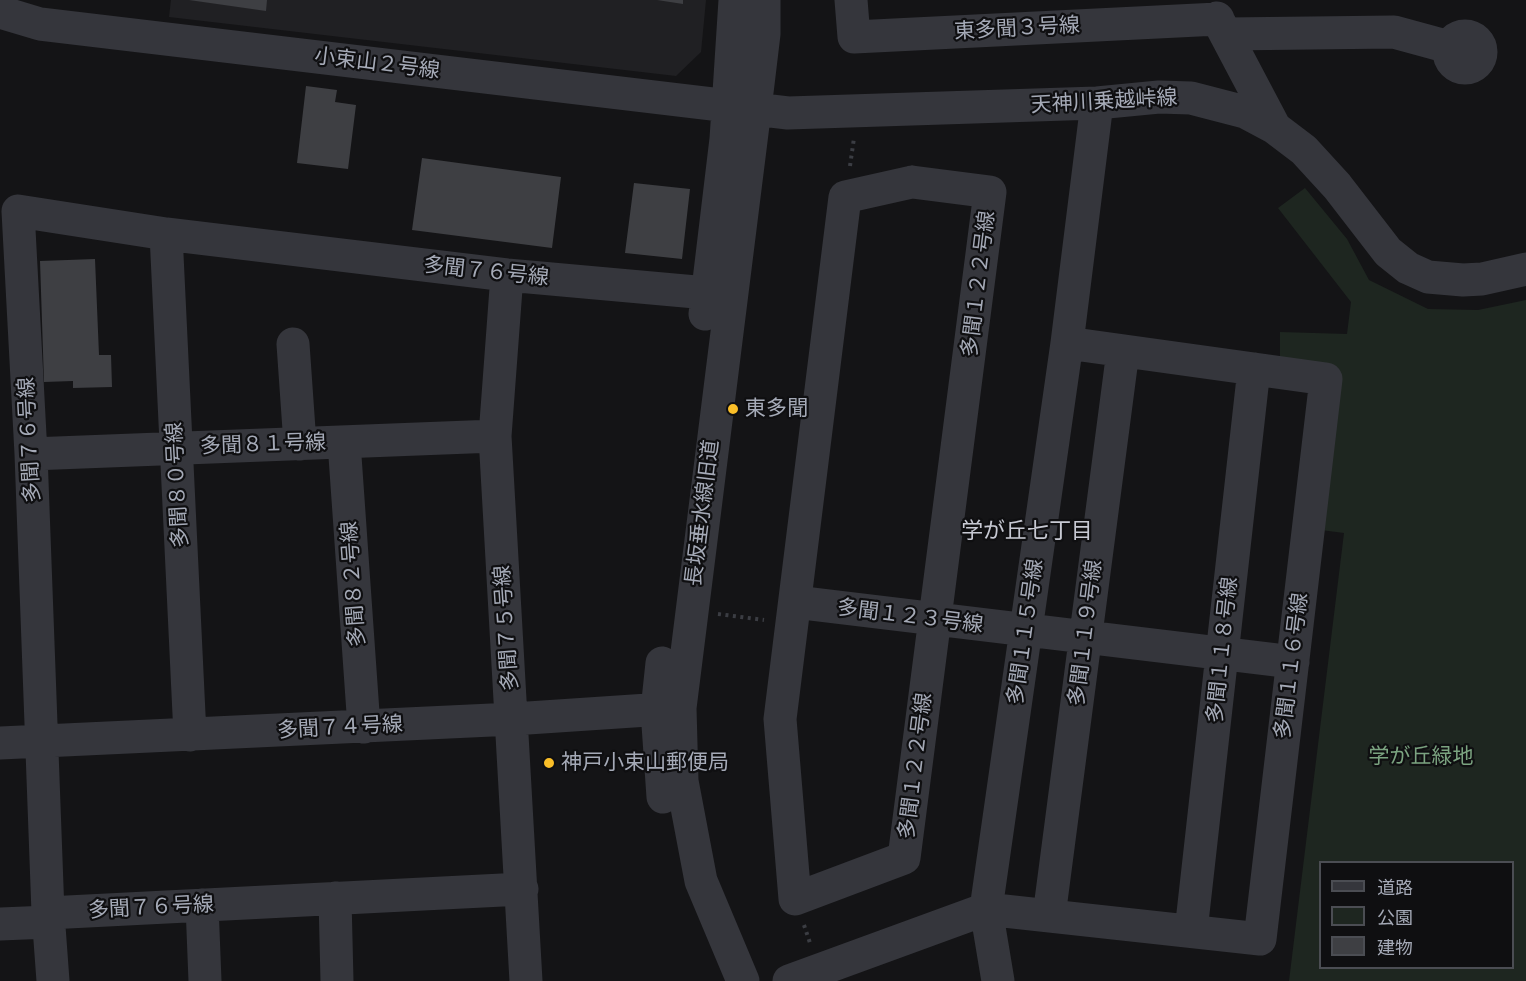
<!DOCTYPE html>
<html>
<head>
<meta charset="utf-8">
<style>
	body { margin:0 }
	#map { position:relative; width:1526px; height:981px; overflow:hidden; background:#141416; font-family:"Fira Sans Condensed","Noto Sans JP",sans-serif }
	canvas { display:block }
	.legend { position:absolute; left:1319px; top:861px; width:195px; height:108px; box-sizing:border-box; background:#0f0f11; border:2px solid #4b4d53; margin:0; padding:8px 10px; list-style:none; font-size:18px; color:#a5aab7 }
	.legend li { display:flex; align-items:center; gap:12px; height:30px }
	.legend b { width:30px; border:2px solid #4b4d53 }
</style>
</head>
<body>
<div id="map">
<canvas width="1526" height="981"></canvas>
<ul class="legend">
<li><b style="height:8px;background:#35363c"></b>道路</li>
<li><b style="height:16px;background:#1e2620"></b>公園</li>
<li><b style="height:16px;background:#3e3f43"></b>建物</li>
</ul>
</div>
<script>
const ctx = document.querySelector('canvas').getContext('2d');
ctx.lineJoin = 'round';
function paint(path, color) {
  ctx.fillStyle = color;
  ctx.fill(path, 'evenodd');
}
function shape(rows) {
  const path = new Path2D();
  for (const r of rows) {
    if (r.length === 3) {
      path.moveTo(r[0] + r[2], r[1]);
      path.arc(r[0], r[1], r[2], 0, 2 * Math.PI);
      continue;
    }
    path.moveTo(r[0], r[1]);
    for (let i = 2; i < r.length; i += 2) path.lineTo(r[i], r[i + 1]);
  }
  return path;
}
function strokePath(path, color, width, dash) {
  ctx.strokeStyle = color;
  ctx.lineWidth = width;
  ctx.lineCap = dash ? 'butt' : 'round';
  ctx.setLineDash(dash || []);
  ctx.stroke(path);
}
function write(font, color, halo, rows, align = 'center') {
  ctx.font = font + ' "Fira Sans Condensed","Noto Sans JP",sans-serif';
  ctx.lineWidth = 4.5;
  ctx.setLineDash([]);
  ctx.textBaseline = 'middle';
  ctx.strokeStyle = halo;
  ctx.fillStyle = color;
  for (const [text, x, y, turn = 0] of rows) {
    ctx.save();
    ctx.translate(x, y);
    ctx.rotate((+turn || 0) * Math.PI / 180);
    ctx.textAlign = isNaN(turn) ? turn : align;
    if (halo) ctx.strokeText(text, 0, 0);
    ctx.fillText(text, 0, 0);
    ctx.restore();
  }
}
paint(shape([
	[171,0,706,0,701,52,676,76,169,17]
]), '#202023');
paint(shape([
	[1305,188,1347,239,1369,280,1428,309,1478,310,1526,300,1526,981,1289,981,1344,533,1321,530,1338,368,1280,358,1280,332,1347,334,1351,302,1278,208],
	[1320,862,1512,862,1512,968,1320,968]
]), '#1e2620');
paint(shape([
	[189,0,267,0,266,11],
	[657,0,683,0,683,4],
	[306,86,337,90,335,102,356,105,348,169,297,163],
	[422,158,561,177,552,248,412,230],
	[634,183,690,189,682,259,625,253],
	[95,259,99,355,111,355,112,387,73,388,73,381,44,382,40,261]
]), '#3e3f43');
strokePath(shape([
	[850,166,854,138],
	[718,614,764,620],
	[804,925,810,943]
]), '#3b3d43', 4, [3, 4.5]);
strokePath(shape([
	[851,0,854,37,1218,19],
	[0,12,40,24,788,113,1097,103,1159,97,1191,98,1245,112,1275,128,1304,150,1337,186,1388,252,1408,268,1428,277,1463,280,1482,279,1526,269],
	[1217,18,1275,128],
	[1227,34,1394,32,1449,47],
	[1465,52,16],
	[912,182,990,192,904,858,795,899,780,719,845,197,912,182],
	[166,234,190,735],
	[507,275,495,436,526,981],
	[705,314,726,139,735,0],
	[293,344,300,444],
	[344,442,364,727],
	[31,454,495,436],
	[795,602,1293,662],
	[662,663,657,710,663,797],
	[0,743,513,719,678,708],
	[522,889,48,913,31,454,18,211,166,234,507,275,707,293,730,297],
	[335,898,337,981],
	[202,905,205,981],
	[48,913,53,981],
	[1049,916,1123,351],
	[0,924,49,922],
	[1191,931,1254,369],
	[743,981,701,881,682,781,680,708,755,109,764,34,764,0],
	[789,981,986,909,1260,939,1326,379,1067,343],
	[998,981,986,909,1067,343,1097,103]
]), '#35363c', 33);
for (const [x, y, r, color] of [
	[733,409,6,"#fabe28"],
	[549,763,6,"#fabe28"]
]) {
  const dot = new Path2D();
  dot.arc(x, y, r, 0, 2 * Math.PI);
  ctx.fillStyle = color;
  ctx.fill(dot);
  strokePath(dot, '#0f0f11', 2);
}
write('21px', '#a5aab7', '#0f0f11', [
	["東多聞３号線",1017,29,-3],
	["小束山２号線",377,64,7],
	["天神川乗越峠線",1104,102,-3],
	["多聞７６号線",486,272,6],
	["多聞１２２号線",979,284,-83],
	["多聞７６号線",30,440,-93],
	["多聞８１号線",263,445,-2],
	["多聞８０号線",178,485,-93],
	["長坂垂水線旧道",703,513,-83],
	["多聞８２号線",354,584,-94],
	["多聞１２３号線",910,617,7],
	["多聞７５号線",507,628,-94],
	["多聞１１５号線",1026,632,-82],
	["多聞１１９号線",1086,633,-83],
	["多聞１１８号線",1223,650,-84],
	["多聞１１６号線",1292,666,-83],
	["多聞７４号線",340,728,-3],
	["多聞１２２号線",916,766,-83],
	["多聞７６号線",151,908,-3]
]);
write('21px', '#a5aab7', '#0f0f11', [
	["東多聞",745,409],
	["神戸小束山郵便局",561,763]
], 'left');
write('21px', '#7ba380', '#0f0f11', [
	["学が丘緑地",1421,757]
]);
write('22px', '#c7c9d3', '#0f0f11', [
	["学が丘七丁目",1027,532]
]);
</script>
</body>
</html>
